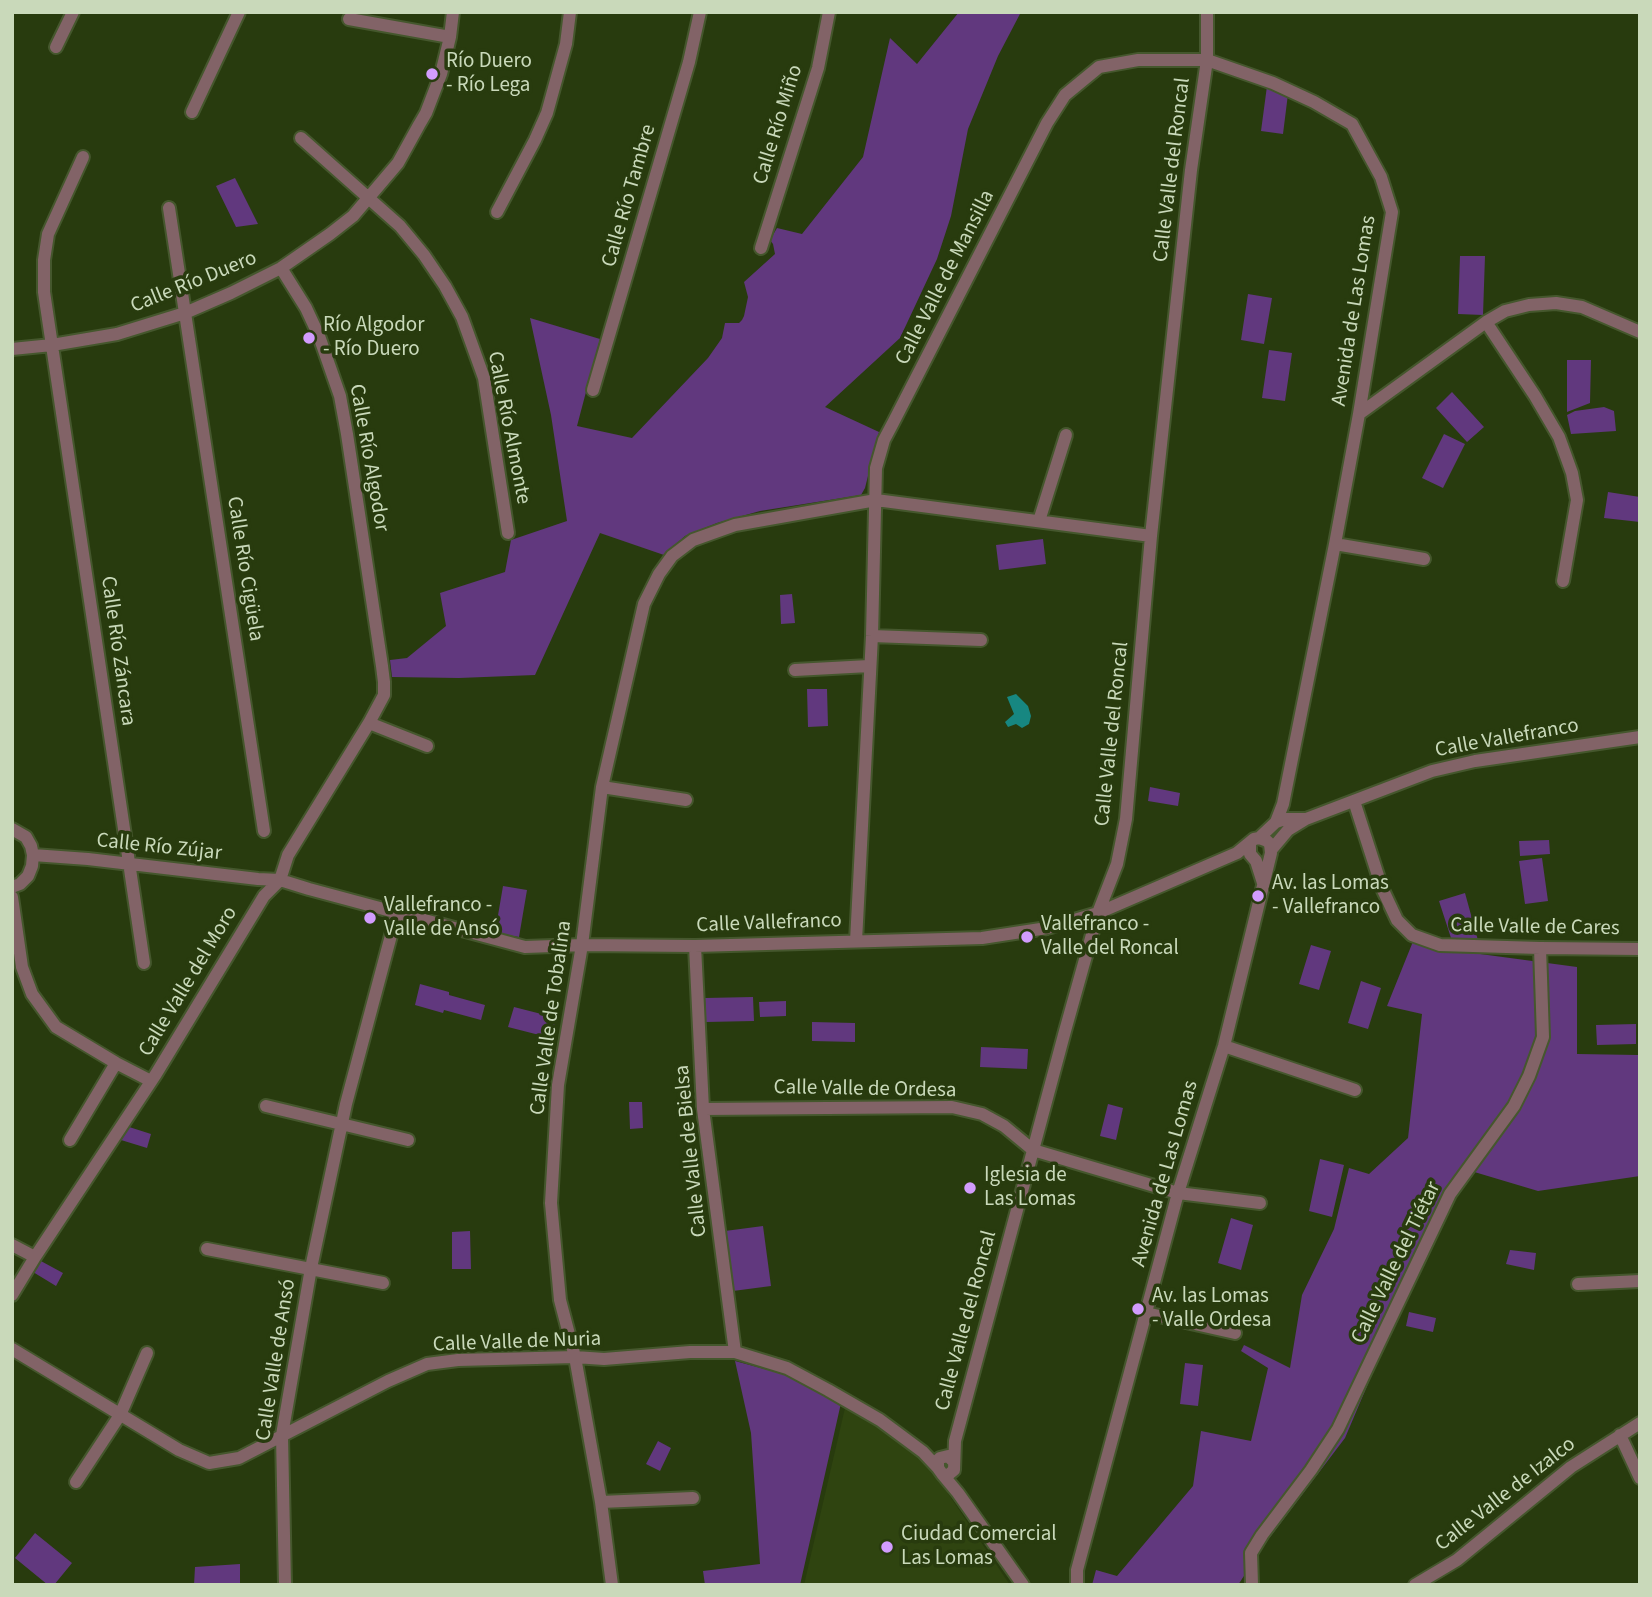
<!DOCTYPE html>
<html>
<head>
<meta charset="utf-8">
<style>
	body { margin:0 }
	#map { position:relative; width:1652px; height:1597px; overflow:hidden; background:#283b0e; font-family:"Source Sans 3",sans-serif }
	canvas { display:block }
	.frame { position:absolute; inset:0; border:14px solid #c9d9ba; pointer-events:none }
</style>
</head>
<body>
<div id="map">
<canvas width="1652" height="1597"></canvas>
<div class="frame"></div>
</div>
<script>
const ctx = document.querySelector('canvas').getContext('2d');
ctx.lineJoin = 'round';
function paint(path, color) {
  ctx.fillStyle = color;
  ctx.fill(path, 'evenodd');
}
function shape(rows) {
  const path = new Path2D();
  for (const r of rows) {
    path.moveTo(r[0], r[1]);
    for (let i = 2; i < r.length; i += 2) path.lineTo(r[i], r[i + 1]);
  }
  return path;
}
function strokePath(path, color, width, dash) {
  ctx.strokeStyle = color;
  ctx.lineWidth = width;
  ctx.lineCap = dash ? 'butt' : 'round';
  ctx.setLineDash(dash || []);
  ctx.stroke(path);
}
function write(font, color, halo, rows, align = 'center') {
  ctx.font = font + ' "Source Sans 3",sans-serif';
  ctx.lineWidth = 7;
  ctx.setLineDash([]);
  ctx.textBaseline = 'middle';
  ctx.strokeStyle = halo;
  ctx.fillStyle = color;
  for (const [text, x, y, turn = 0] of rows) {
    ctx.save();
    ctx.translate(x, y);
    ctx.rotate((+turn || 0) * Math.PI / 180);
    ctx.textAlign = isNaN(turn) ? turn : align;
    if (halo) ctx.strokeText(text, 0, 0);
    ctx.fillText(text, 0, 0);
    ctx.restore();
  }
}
paint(shape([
	[845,1408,878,1425,921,1457,945,1489,1010,1585,804,1585]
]), '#2f4410');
paint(shape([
	[959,12,1021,12,998,56,968,129,951,216,937,259,900,338,825,407,879,432,865,488,861,495,760,511,717,523,685,536,664,555,600,533,535,675,459,678,392,677,390,660,407,658,446,626,440,593,505,572,511,540,567,521,551,415,530,318,600,339,577,426,632,438,708,358,722,338,725,323,739,323,742,320,744,316,748,297,744,282,775,254,773,244,770,240,777,228,802,234,863,157,890,38,917,64],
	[1267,86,1288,94,1283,134,1261,131],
	[235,178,258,224,236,227,216,186],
	[1460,256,1485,256,1483,315,1458,314],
	[1248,294,1272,298,1264,344,1241,340],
	[1269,350,1292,353,1285,401,1262,398],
	[1567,360,1591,360,1590,403,1567,412],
	[1452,392,1484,427,1467,442,1436,408],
	[1604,407,1614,411,1616,431,1571,434,1567,415,1575,411],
	[1444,434,1465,444,1443,488,1422,478],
	[1608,492,1640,497,1640,522,1604,518],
	[1043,539,1046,564,999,570,996,545],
	[792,594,795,623,781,624,780,595],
	[807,689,827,689,828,726,808,727],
	[1150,787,1180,793,1178,806,1148,801],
	[1549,840,1550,854,1520,856,1519,841],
	[1542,858,1548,901,1525,904,1519,861],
	[503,886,527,890,519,937,495,933],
	[1465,893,1479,944,1451,938,1439,901],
	[1414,939,1443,949,1577,967,1577,1054,1638,1055,1640,1040,1640,1176,1538,1191,1471,1171,1451,1202,1423,1254,1345,1438,1267,1541,1238,1585,1092,1585,1096,1570,1117,1576,1193,1486,1201,1431,1251,1441,1268,1368,1241,1351,1244,1345,1290,1368,1302,1295,1334,1229,1349,1168,1369,1174,1408,1138,1422,1014,1387,1006],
	[1311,945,1331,951,1319,990,1299,984],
	[1361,981,1381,988,1368,1029,1348,1023],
	[420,984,449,992,449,995,485,1005,481,1020,444,1010,443,1013,415,1005],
	[753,997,754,1021,706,1022,705,998],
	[786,1001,786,1016,760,1017,759,1002],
	[514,1007,557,1018,551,1038,508,1027],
	[812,1022,855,1023,855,1042,812,1041],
	[1636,1024,1636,1044,1597,1045,1596,1025],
	[981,1047,1028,1049,1027,1069,980,1067],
	[629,1102,642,1102,643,1128,630,1129],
	[1108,1104,1123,1108,1116,1140,1100,1136],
	[126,1126,151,1134,147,1148,121,1140],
	[1320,1159,1344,1165,1332,1217,1309,1211],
	[1231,1218,1253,1225,1241,1270,1218,1263],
	[763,1226,771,1286,733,1291,725,1231],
	[470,1231,471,1269,452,1269,452,1232],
	[1510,1250,1536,1253,1534,1270,1506,1264],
	[39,1260,63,1273,56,1286,33,1272],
	[1409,1312,1436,1318,1433,1332,1406,1326],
	[735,1361,783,1374,841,1403,800,1585,705,1585,703,1571,760,1564,751,1433],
	[1185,1363,1203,1365,1198,1406,1180,1404],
	[658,1441,671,1448,660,1471,646,1464],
	[35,1533,72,1563,54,1585,48,1585,15,1558],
	[240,1564,240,1585,194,1585,195,1567]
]), '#61387e');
paint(shape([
	[1016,694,1028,706,1031,716,1029,724,1022,728,1016,724,1008,727,1005,722,1014,714,1007,697]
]), '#178781');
const minor = shape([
	[349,19,450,37],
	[56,47,73,12],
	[192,112,239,12],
	[301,138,400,226,424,255,445,286,462,317,484,378,508,533],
	[83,157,48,234,44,260,44,292,144,963],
	[169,208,264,831],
	[497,212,535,140,547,113,566,44,570,12],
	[761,248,818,68,829,12],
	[1486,322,1535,396,1559,437,1572,473,1577,500,1563,581],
	[12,349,52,345,117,334,185,313,231,293,281,268,330,234,353,216,398,163,419,125,426,113,441,74,450,37,453,12],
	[593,390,689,62,700,12],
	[1359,414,1486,322,1505,311,1529,305,1556,303,1582,307,1640,332],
	[1039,521,1066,435],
	[1335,544,1424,559],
	[872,636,981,640],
	[795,670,869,666],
	[369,723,427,746],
	[602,787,686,800],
	[1354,801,1382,888,1397,920,1412,935,1440,945,1540,948,1640,949],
	[12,829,26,837,31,846,33,855,32,866,28,876,20,884,12,887],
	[1250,843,1250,854,1256,861,1263,883],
	[1272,849,1288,830,1306,819,1432,771,1475,761,1640,737],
	[33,855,88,859,258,879,280,880,309,889,525,947,582,945,695,946,982,938,1047,928,1098,913,1237,853,1254,839,1259,838,1276,822,1285,819,1306,819],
	[12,897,22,967,32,994,56,1027,116,1063,151,1081],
	[856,941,872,636,876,468,884,440,893,423,1047,123,1065,95,1099,67,1138,60,1207,60,1273,83,1314,102,1352,124,1381,177,1392,212,1359,414,1335,544,1283,804,1276,822],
	[695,946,703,1109,735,1352],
	[1224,1046,1355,1090],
	[266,1106,408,1140],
	[703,1109,952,1107,982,1114,1004,1126,1033,1150,1178,1193,1260,1203],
	[70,1140,116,1063],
	[12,1245,35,1257],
	[207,1249,383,1283],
	[1578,1284,1640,1281],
	[12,1295,35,1257,156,1074,264,896,280,880,288,855,369,723,384,695,384,682,382,666,347,434,340,396,319,336,306,308,281,268],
	[1146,1313,1235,1333],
	[12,1349,179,1450,209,1463,239,1458,388,1381,427,1364,458,1360,575,1357,604,1359,690,1352,735,1352,787,1368,828,1390,880,1420,923,1452,938,1468],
	[1620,1435,1640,1478],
	[954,1462,948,1456,940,1458,938,1460,938,1468,943,1475,948,1475,954,1470,955,1441,1065,1031,1098,913,1117,864,1126,819,1151,536,1191,170,1207,60,1207,12],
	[943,1475,958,1493,1023,1585],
	[76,1482,120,1415,147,1353],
	[601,1502,693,1498],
	[285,1585,282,1435,311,1268,346,1104,397,913],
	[612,1585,601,1502,575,1357,560,1300,551,1203,558,1085,582,945,602,787,644,604,659,574,672,556,693,540,735,525,876,500,1151,536],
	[1077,1585,1077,1570,1178,1193,1224,1046,1271,853,1270,844,1267,841,1259,838],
	[1252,1585,1251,1553,1262,1535,1311,1470,1338,1429,1450,1194,1514,1106,1529,1076,1543,1037,1540,948],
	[1415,1585,1457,1560,1571,1467,1640,1423]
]);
strokePath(minor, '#45572d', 16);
strokePath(minor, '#826367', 12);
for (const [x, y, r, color] of [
	[432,74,7,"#d29cfd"],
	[309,338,7,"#d29cfd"],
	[1258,896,7,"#d29cfd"],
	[370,918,7,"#d29cfd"],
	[1027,937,7,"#d29cfd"],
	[970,1188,7,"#d29cfd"],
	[1138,1309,7,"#d29cfd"],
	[887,1547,7,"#d29cfd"]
]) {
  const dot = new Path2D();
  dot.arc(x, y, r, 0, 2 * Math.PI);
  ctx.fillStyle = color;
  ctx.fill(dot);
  strokePath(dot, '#283b0e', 2.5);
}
write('21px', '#c9d9ba', '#283b0e', [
	["Río Duero",446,62],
	["- Río Lega",446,86],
	["Río Algodor",323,326],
	["- Río Duero",323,350],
	["Av. las Lomas",1272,884],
	["- Vallefranco",1272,908],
	["Vallefranco -",384,906],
	["Valle de Ansó",384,930],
	["Vallefranco -",1041,925],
	["Valle del Roncal",1041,949],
	["Iglesia de",984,1176],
	["Las Lomas",984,1200],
	["Av. las Lomas",1152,1297],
	["- Valle Ordesa",1152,1321],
	["Ciudad Comercial",901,1535],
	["Las Lomas",901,1559]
], 'left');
write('21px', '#c9d9ba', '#283b0e', [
	["Calle Río Miño",779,125,-73],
	["Calle Valle del Roncal",1173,170,-83],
	["Calle Río Tambre",630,196,-74],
	["Calle Valle de Mansilla",946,278,-63],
	["Calle Río Duero",194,283,-22],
	["Avenida de Las Lomas",1355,311,-81],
	["Calle Río Almonte",508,428,79],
	["Calle Río Algodor",368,458,80],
	["Calle Río Cigüela",244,569,81],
	["Calle Río Záncara",117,651,82],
	["Calle Valle del Roncal",1113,734,-84],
	["Calle Vallefranco",1507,739,-10],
	["Calle Río Zújar",159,848,6],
	["Calle Vallefranco",769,924,-2],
	["Calle Valle de Cares",1535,928,1],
	["Calle Valle del Moro",189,982,-59],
	["Calle Valle de Tobalina",552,1018,-82],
	["Calle Valle de Ordesa",865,1090,1],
	["Calle Valle de Bielsa",692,1151,-96],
	["Avenida de Las Lomas",1166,1174,-74],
	["Calle Valle del Tiétar",1397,1263,-64],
	["Calle Valle del Roncal",967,1321,-75],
	["Calle Valle de Nuria",517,1343,-2],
	["Calle Valle de Ansó",277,1360,-81],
	["Calle Valle de Izalco",1506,1495,-38]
]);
</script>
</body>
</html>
